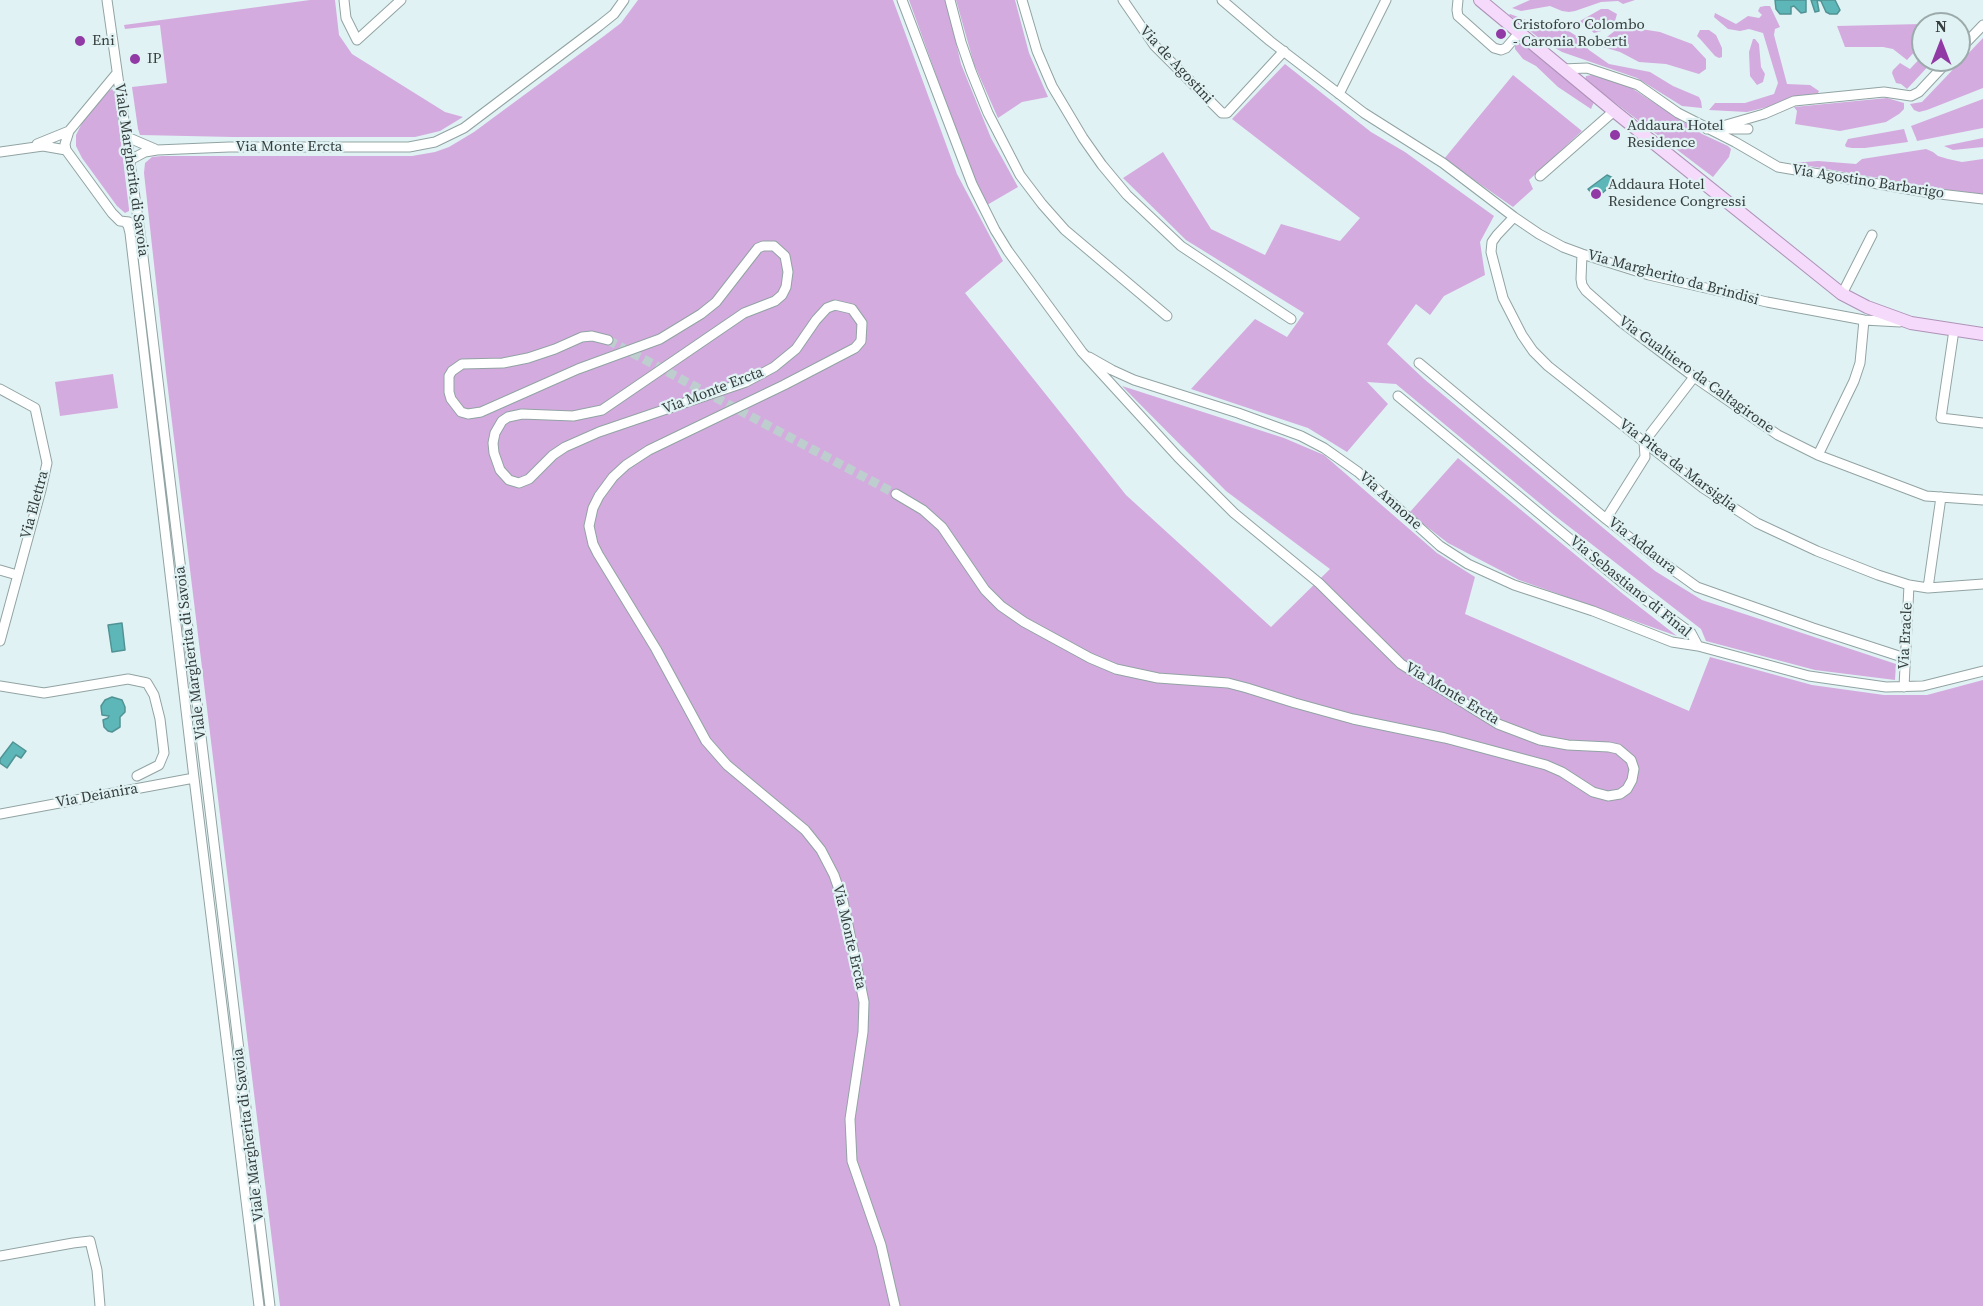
<!DOCTYPE html>
<html>
<head>
<meta charset="utf-8">
<style>
	body { margin:0 }
	#map { position:relative; width:1983px; height:1306px; overflow:hidden; background:#e0f2f3; font-family:"Source Serif 4",serif }
	canvas { display:block }
	.north { position:absolute; left:1911px; top:12px; width:60px; height:60px; box-sizing:border-box; background:#e0f2f3; border:2px solid #9caaab; border-radius:50%; rotate:0deg; font-size:16px; font-weight:700; line-height:24px; text-align:center; color:#363e3e }
	.north::after { content:''; display:block; margin:auto; width:21px; height:27px; background:#9139a5; clip-path:polygon(50% 0,100% 100%,50% 72%,0 100%) }
</style>
</head>
<body>
<div id="map">
<canvas width="1983" height="1306"></canvas>
<div class="north">N</div>
</div>
<script>
const ctx = document.querySelector('canvas').getContext('2d');
ctx.lineJoin = 'round';
function paint(path, color) {
  ctx.fillStyle = color;
  ctx.fill(path, 'evenodd');
}
function shape(rows) {
  const path = new Path2D();
  for (const r of rows) {
    path.moveTo(r[0], r[1]);
    for (let i = 2; i < r.length; i += 2) path.lineTo(r[i], r[i + 1]);
  }
  return path;
}
function strokePath(path, color, width, dash) {
  ctx.strokeStyle = color;
  ctx.lineWidth = width;
  ctx.lineCap = dash ? 'butt' : 'round';
  ctx.setLineDash(dash || []);
  ctx.stroke(path);
}
function write(font, color, halo, rows, align = 'center') {
  ctx.font = font + ' "Source Serif 4",serif';
  ctx.lineWidth = 4.5;
  ctx.setLineDash([]);
  ctx.textBaseline = 'middle';
  ctx.strokeStyle = halo;
  ctx.fillStyle = color;
  for (const [text, x, y, turn = 0] of rows) {
    ctx.save();
    ctx.translate(x, y);
    ctx.rotate((+turn || 0) * Math.PI / 180);
    ctx.textAlign = isNaN(turn) ? turn : align;
    if (halo) ctx.strokeText(text, 0, 0);
    ctx.fillText(text, 0, 0);
    ctx.restore();
  }
}
paint(shape([
	[310,0,335,0,339,35,352,54,445,112,463,117,440,131,415,137,233,137,140,135,138,129,132,87,167,83,160,25,125,29,124,25],
	[638,0,893,0,957,174,1003,261,965,293,1126,495,1271,627,1330,569,1226,491,1122,386,1284,438,1324,455,1437,553,1475,577,1465,614,1689,711,1710,657,1812,685,1884,695,1927,695,1983,680,1983,1306,280,1306,166,373,144,173,145,163,152,157,162,156,412,156,435,152,449,147,474,132,604,36,621,23],
	[909,0,946,0,961,64,991,138,1018,187,987,205,973,177],
	[956,0,1015,0,1029,53,1048,97,1022,102,998,118,974,64],
	[1530,0,1635,0,1623,4,1618,1,1601,2,1575,11,1569,12,1562,11,1550,6,1521,11,1512,8],
	[1765,6,1770,6,1780,27,1775,29,1774,35,1787,84,1810,85,1819,91,1817,95,1747,112,1709,110,1715,103,1745,103,1774,94,1778,83,1763,33,1749,29,1740,31,1728,29,1714,17,1715,13,1736,24,1748,16,1759,18,1762,15,1758,11,1760,7],
	[1601,9,1608,9,1617,14,1615,21,1605,30,1594,33,1580,21],
	[1510,14,1545,27,1567,30,1578,37,1589,50,1609,64,1650,72,1673,86,1699,97,1701,101,1702,108,1682,106,1637,78,1562,52,1543,41,1509,15],
	[1955,16,1948,24,1923,24,1923,51,1918,48,1907,60,1893,49,1883,47,1845,47,1837,26,1922,24],
	[1621,26,1660,32,1692,44,1706,59,1706,69,1699,74,1666,64,1639,62,1620,52,1603,47,1601,44,1603,40],
	[1700,30,1709,30,1716,35,1722,48,1722,57,1719,58,1715,56,1701,40,1697,36],
	[1983,38,1983,88,1927,110,1919,112,1914,110,1910,104,1922,102],
	[1753,39,1755,39,1759,44,1761,67,1765,74,1763,82,1757,85,1750,76,1749,52],
	[1515,43,1521,43,1594,102,1591,109,1558,87,1536,66,1523,59,1515,49],
	[1923,55,1923,60,1934,60,1907,89,1901,84,1896,83,1892,73,1893,70,1900,63,1910,69],
	[1285,64,1371,132,1405,152,1494,216,1480,242,1485,275,1444,296,1430,315,1416,304,1387,344,1424,379,1655,571,1702,600,1896,664,1895,680,1815,670,1706,641,1701,629,1554,515,1396,384,1367,382,1388,404,1347,452,1308,428,1191,389,1255,319,1287,337,1304,313,1186,240,1123,178,1163,152,1211,229,1265,255,1281,224,1340,241,1360,218,1232,119],
	[1513,75,1582,131,1529,180,1533,189,1513,207,1444,159],
	[1592,75,1630,87,1702,134,1728,146,1731,149,1729,157,1713,177,1585,80,1586,76],
	[112,89,115,93,129,209,129,211,125,213,117,206,82,158,76,146,76,135,83,121,107,92],
	[1887,98,1904,103,1904,109,1899,114,1886,122,1840,131,1795,124,1797,111,1794,107],
	[1983,99,1983,128,1917,141,1916,138,1911,126],
	[1904,129,1908,142,1865,148,1852,148,1846,147,1845,145,1848,139],
	[1983,138,1983,147,1953,150,1944,146],
	[1926,149,1933,152,1938,156,1948,159,1962,162,1983,159,1983,194,1948,190,1792,163,1818,161,1856,164,1862,159],
	[113,374,118,408,60,416,55,382],
	[1458,458,1623,594,1677,636,1519,580,1448,543,1409,513]
]), '#d4abdf');
const water = shape([
	[1775,0,1806,0,1806,12,1801,13,1794,6,1791,7,1791,14,1780,14,1776,9,1775,0],
	[1811,0,1835,0,1840,10,1837,14,1830,14,1826,12,1821,1,1817,0,1819,11,1815,12,1811,0],
	[1607,175,1613,178,1613,184,1600,195,1593,195,1588,189,1607,175],
	[122,623,125,650,112,652,108,625,122,623],
	[112,697,122,700,125,707,125,712,120,717,120,727,112,732,108,731,104,727,103,720,108,718,109,716,102,715,101,706,105,700,112,697],
	[13,742,26,751,21,758,16,755,7,768,0,763,0,759,13,742]
]);
paint(water, '#5db7b9');
strokePath(water, '#519394', 1.5);
strokePath(shape([
	[608,340,896,494]
]), '#bececf', 9, [9, 4.5]);
const minor = shape([
	[107,0,141,240,270,1306],
	[344,0,346,18,357,40,401,0],
	[950,0,961,42,971,71,988,113,1020,175,1042,204,1065,230,1167,316],
	[1022,0,1037,51,1052,86,1083,138,1102,165,1127,195,1181,246,1291,319],
	[1123,0,1154,45,1222,113,1227,113,1284,51],
	[1222,0,1270,41,1364,113,1443,163,1514,217,1539,234,1563,247,1582,254,1649,275,1767,302,1864,320,1900,322],
	[1458,0,1457,10,1458,16,1494,48,1501,50,1506,48,1519,33],
	[1959,50,1983,25],
	[1563,69,1587,68,1638,85,1678,113,1735,142,1778,167,1931,193,1983,199],
	[117,73,69,131,65,144,66,150,112,213,120,221,129,222],
	[1339,94,1386,0],
	[1707,129,1719,127,1764,114,1794,101,1884,92,1911,96,1919,92,1949,60],
	[1725,129,1748,129],
	[127,137,155,149],
	[37,144,69,131],
	[0,152,43,146,66,150],
	[130,160,145,152,157,150,229,147,409,147,435,142,464,128,599,26,614,14,624,0],
	[1540,176,1614,111],
	[1514,217,1497,235,1492,242,1491,252,1503,298,1522,335,1533,351,1548,366,1644,442,1703,488,1757,523,1817,551,1878,575,1909,585,1928,588,1983,584],
	[125,222,128,225,130,233,194,778,259,1306],
	[1582,254,1581,279,1582,285,1586,291,1620,321,1694,377,1778,435,1818,455,1926,496,1983,500],
	[1842,294,1872,235],
	[1954,330,1941,418,1983,423],
	[608,340,592,336,582,337,555,349,528,358,503,363,462,364,452,371,449,376,449,392,451,399,461,412,468,414,481,412,578,369,660,339,701,314,716,302,758,248,763,246,774,246,785,256,788,272,786,287,782,295,775,301,744,313,602,410,573,416,522,414,508,417,502,421,495,433,493,443,494,453,500,470,509,480,519,483,529,479,553,455,565,447,599,432,746,382,774,367,796,349,816,320,827,308,835,305,852,309,862,323,861,341,855,348,784,385,649,450,626,465,613,477,599,496,593,508,589,526,593,544,598,554,656,649,706,741,727,765,805,830,821,850,834,875,843,901,864,1002,863,1032,850,1119,852,1161,881,1245,895,1306],
	[1089,357,1112,370,1134,380,1238,413,1301,436,1324,448,1358,472,1440,546,1468,564,1514,585,1593,611,1672,642,1698,646,1809,676,1886,687,1923,686,1983,671],
	[1419,363,1606,519,1651,554,1697,587,1813,628,1905,658],
	[0,389,35,408,47,463,41,490,0,641],
	[1398,396,1624,584,1691,633,1698,646],
	[1818,455,1854,381,1860,363,1864,320],
	[896,494,923,510,942,527,985,590,1001,606,1024,622,1090,658,1116,669,1158,678,1228,683,1247,688,1295,703,1353,719,1445,738,1546,765,1562,772,1593,792,1608,796,1620,794,1627,789,1632,780,1634,769,1631,760,1618,749,1609,747,1568,745,1540,740,1498,724,1401,664,1319,583,1234,513,1178,457,1082,352,1008,251,995,230,972,184,902,0],
	[1606,519,1645,457,1644,442,1694,377],
	[0,570,17,575],
	[1928,588,1941,497],
	[0,686,44,693,128,679,147,683,154,695,160,719,164,753,159,765,137,776],
	[1904,687,1909,585],
	[0,814,194,778],
	[0,1256,73,1243,90,1241,97,1270,100,1306]
]);
const major = shape([
	[1480,0,1614,111,1842,294,1867,307,1911,323,1983,334]
]);
strokePath(minor, '#92a3a3', 11);
strokePath(major, '#ae93b8', 14);
strokePath(minor, '#fff', 9);
strokePath(major, '#f5dafb', 12);
for (const [x, y, r, color] of [
	[1501,34,6,"#9139a5"],
	[80,41,6,"#9139a5"],
	[135,59,6,"#9139a5"],
	[1615,135,6,"#9139a5"],
	[1596,194,6,"#9139a5"]
]) {
  const dot = new Path2D();
  dot.arc(x, y, r, 0, 2 * Math.PI);
  ctx.fillStyle = color;
  ctx.fill(dot);
  strokePath(dot, '#e0f2f3', 2);
}
write('15px', '#363e3e', '#e0f2f3', [
	["Cristoforo Colombo",1513,25],
	["- Caronia Roberti",1513,42],
	["Eni",92,41],
	["IP",147,59],
	["Addaura Hotel",1627,126],
	["Residence",1627,143],
	["Addaura Hotel",1608,185],
	["Residence Congressi",1608,202]
], 'left');
write('15px', '#363e3e', '#e0f2f3', [
	["Via de Agostini",1176,65,47],
	["Via Monte Ercta",289,147],
	["Viale Margherita di Savoia",131,170,82],
	["Via Agostino Barbarigo",1868,182,9],
	["Via Margherito da Brindisi",1673,278,15],
	["Via Gualtiero da Caltagirone",1696,375,36],
	["Via Monte Ercta",713,391,-21],
	["Via Pitea da Marsiglia",1678,466,37],
	["Via Annone",1390,501,42],
	["Via Elettra",35,505,-75],
	["Via Addaura",1642,546,38],
	["Via Sebastiano di Final",1630,587,39],
	["Via Eracle",1906,636,-87],
	["Viale Margherita di Savoia",191,653,-97],
	["Via Monte Ercta",1452,694,31],
	["Via Deianira",97,796,-10],
	["Via Monte Ercta",849,937,77],
	["Viale Margherita di Savoia",249,1135,-97]
]);
</script>
</body>
</html>
